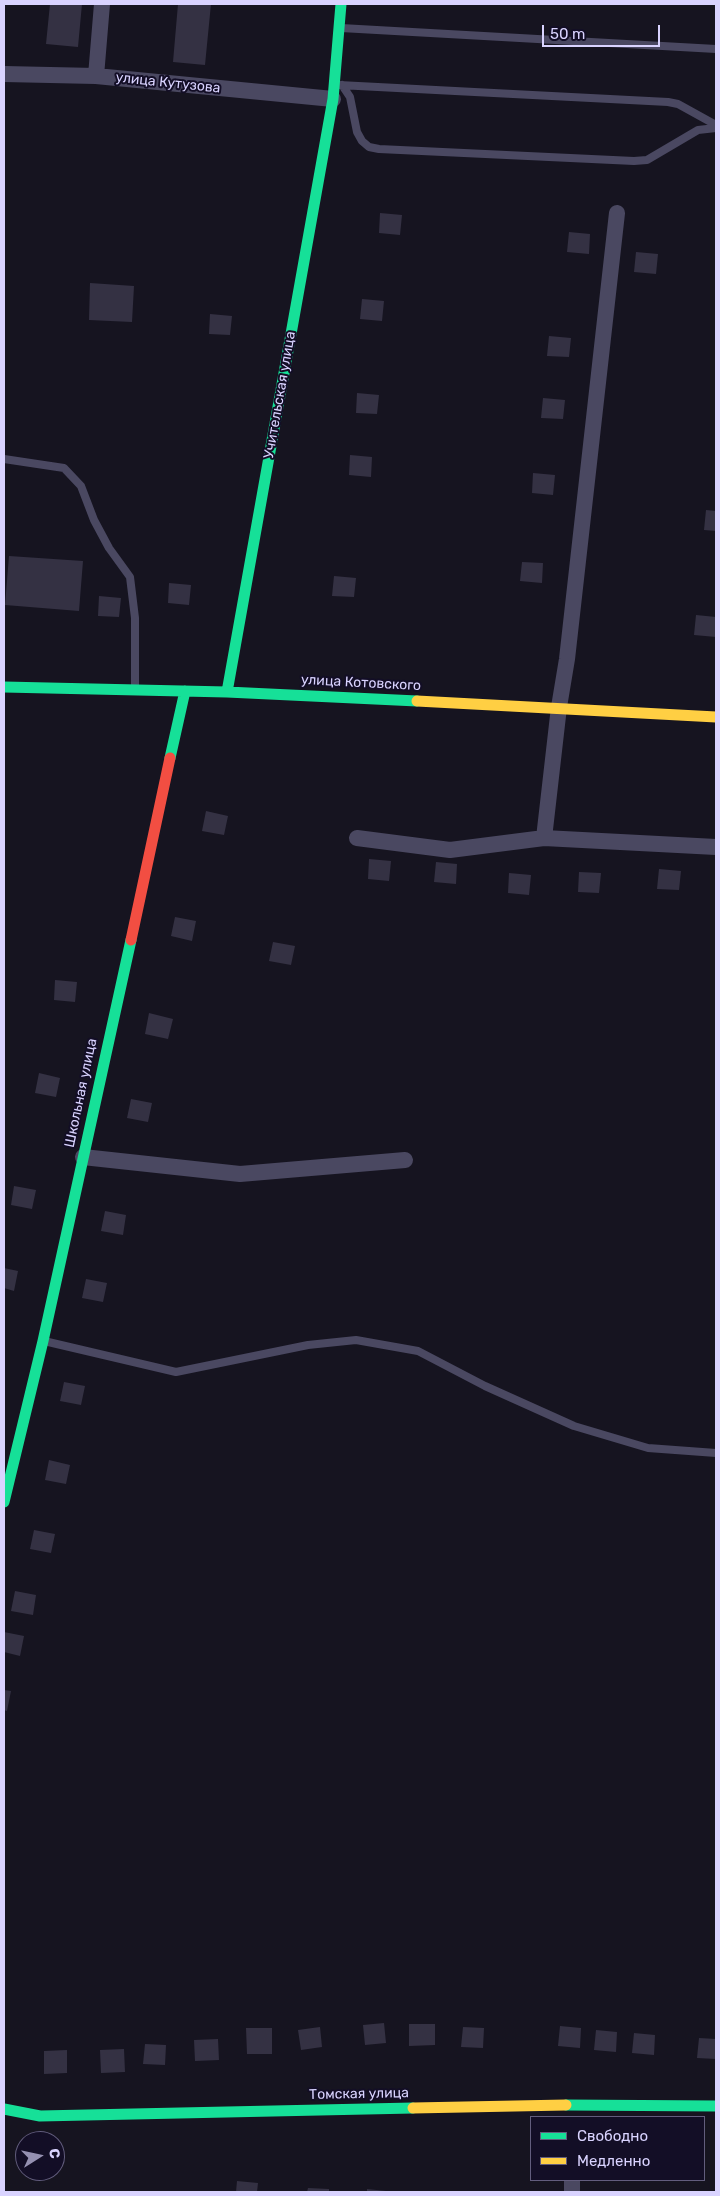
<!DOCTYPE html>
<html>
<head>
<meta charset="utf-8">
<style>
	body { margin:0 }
	#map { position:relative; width:720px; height:2196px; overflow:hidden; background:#161420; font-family:Rubik,sans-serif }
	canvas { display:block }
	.frame { position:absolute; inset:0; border:5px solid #d9d3ff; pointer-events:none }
	.legend { position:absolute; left:530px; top:2116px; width:175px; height:65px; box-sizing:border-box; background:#130e26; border:1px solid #625d7d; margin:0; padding:6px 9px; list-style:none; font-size:15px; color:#d9d3ff }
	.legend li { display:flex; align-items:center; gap:10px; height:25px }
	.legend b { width:25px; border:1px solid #625d7d }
	.north { position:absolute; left:15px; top:2131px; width:50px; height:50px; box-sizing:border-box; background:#130e26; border:1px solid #625d7d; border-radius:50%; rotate:80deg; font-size:14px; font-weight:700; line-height:20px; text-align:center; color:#d9d3ff }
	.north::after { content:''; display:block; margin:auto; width:18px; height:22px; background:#9590b1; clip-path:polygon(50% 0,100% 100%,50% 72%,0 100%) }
	.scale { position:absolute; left:542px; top:25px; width:118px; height:22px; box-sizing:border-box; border:2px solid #d9d3ff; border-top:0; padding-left:6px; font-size:15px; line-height:18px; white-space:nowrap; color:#d9d3ff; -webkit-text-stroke:4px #130e26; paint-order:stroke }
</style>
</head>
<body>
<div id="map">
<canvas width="720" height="2196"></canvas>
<div class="frame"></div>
<ul class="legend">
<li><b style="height:6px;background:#16e098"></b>Свободно</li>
<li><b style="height:6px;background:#ffcf43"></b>Медленно</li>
</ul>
<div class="north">С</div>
<div class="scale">50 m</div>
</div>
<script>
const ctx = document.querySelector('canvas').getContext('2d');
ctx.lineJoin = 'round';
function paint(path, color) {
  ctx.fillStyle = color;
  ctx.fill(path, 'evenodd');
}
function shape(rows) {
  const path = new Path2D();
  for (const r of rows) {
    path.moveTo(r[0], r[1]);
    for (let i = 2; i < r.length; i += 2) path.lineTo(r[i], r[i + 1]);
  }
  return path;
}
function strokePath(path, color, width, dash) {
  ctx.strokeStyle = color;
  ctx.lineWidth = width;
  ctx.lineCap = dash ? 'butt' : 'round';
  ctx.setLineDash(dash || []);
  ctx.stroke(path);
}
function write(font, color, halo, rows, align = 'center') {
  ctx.font = font + ' Rubik,sans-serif';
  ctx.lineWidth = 4;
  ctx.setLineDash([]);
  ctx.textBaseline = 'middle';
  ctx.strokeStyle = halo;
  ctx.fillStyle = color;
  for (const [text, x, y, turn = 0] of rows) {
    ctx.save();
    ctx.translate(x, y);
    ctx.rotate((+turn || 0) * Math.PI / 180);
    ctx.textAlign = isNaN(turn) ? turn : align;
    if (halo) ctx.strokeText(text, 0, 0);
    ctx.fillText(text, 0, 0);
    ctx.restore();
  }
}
paint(shape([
	[50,4,82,4,78,47,46,44],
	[178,4,211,4,205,65,173,62],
	[380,213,402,215,400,235,379,233],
	[569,232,590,234,589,254,567,252],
	[636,252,658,254,656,274,634,272],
	[90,283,134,286,132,322,89,320],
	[362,299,384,301,382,321,360,319],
	[210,314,232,316,230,335,209,334],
	[549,336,571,338,569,357,547,356],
	[357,393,379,395,377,414,356,413],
	[543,398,565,400,563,419,541,418],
	[350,455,372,457,371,477,349,475],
	[533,473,555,475,553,495,532,493],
	[706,510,716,511,716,531,704,530],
	[9,556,83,561,79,611,5,605],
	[522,562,543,563,542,583,520,581],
	[334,576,356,578,354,597,332,596],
	[169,583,191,585,189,605,168,603],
	[99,596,121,598,119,617,98,616],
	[696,615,716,617,716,637,694,635],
	[206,811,228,816,224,835,202,831],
	[369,859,391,861,389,881,368,879],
	[436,862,457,864,456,884,434,882],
	[659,869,681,871,679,890,657,889],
	[579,872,601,873,599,893,578,892],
	[509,873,531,875,529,895,508,893],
	[175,917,196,921,192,941,171,936],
	[273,942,295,946,291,965,269,961],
	[55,980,77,982,75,1002,54,1000],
	[149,1013,173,1019,168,1039,145,1034],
	[39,1073,60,1078,56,1097,35,1093],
	[131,1099,152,1103,148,1122,127,1118],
	[14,1186,36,1190,32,1209,11,1205],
	[105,1211,126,1215,123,1235,101,1231],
	[4,1268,18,1271,14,1291,4,1288],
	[86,1279,107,1283,103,1302,82,1298],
	[64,1382,85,1386,81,1405,60,1401],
	[49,1460,70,1465,66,1484,45,1480],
	[34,1530,55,1534,51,1553,30,1549],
	[15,1591,36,1595,33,1615,11,1611],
	[4,1632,24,1636,20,1656,4,1652],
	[4,1690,11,1691,7,1711,4,1710],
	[384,2023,386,2043,365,2045,363,2025],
	[409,2024,435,2024,435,2045,409,2046],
	[560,2026,581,2028,580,2048,558,2046],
	[320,2027,322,2047,301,2050,298,2030],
	[463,2027,484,2028,483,2048,461,2047],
	[246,2028,272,2028,272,2054,247,2054],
	[596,2030,617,2032,616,2052,594,2050],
	[634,2033,655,2035,654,2055,632,2053],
	[699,2038,716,2039,716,2059,697,2058],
	[218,2039,219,2060,195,2061,194,2040],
	[145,2044,166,2045,165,2065,143,2064],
	[124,2049,125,2072,101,2073,100,2050],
	[67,2050,67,2073,44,2074,44,2051],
	[237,2181,258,2183,257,2192,236,2192],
	[308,2188,329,2189,329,2192,307,2192],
	[367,2189,386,2191,386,2192,367,2192]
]), '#343143');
strokePath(shape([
	[341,28,716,49],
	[339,85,668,102,678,104,716,125],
	[342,85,350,97,357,132,362,141,369,147,379,149,634,161,647,160,698,130,716,128],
	[4,459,64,468,81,486,94,520,109,548,130,577,135,618,135,688],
	[44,1341,176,1372,308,1345,356,1340,418,1351,485,1386,574,1426,648,1448,716,1453]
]), '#4a4861', 8);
strokePath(shape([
	[4,74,96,76,333,99],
	[96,76,102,4],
	[357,838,450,850,544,838,716,847],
	[544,838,559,707,567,659,617,213],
	[83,1157,240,1174,405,1160],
	[572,2180,572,2192]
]), '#4a4861', 16);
strokePath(shape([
	[4,687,227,692,417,701],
	[227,692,333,99,341,4],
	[170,758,185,691],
	[4,1502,43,1341,131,940],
	[566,2105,716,2106],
	[4,2109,40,2116,413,2108]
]), '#16e098', 11);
strokePath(shape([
	[417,701,716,717],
	[413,2108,566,2105]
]), '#ffcf43', 11);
strokePath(shape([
	[131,940,170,758]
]), '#f24e42', 11);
write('14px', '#d9d3ff', '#130e26', [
	["улица Кутузова",168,83,6],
	["Учительская улица",280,395,-80],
	["улица Котовского",361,683,3],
	["Школьная улица",81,1093,-78],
	["Томская улица",359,2094,-1]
]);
</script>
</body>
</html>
